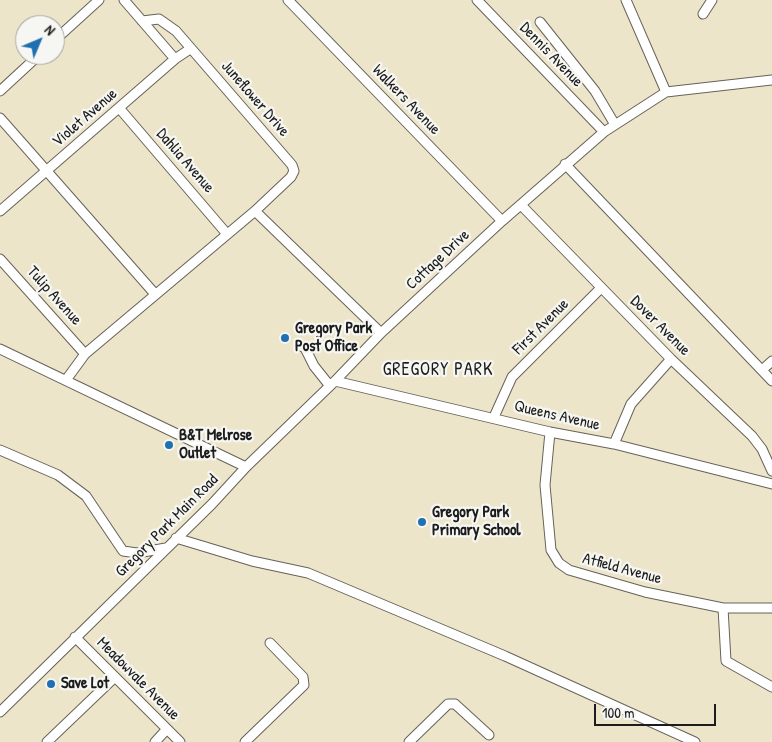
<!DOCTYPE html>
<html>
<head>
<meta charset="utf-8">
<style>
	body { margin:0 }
	#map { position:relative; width:772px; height:742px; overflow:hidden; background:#ede5ca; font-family:"Patrick Hand",sans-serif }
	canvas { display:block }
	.north { position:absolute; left:15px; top:15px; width:50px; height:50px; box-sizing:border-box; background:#f6f6f2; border:1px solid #9f9f9c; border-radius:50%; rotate:45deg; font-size:14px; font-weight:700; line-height:20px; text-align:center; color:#1c1c1c }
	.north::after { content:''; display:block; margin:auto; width:18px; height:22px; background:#1f6fb2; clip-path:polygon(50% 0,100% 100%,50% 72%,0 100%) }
	.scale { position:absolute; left:594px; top:704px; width:122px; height:22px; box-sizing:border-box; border:2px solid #1c1c1c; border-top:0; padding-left:6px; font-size:15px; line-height:18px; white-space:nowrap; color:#1c1c1c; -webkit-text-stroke:4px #f6f6f2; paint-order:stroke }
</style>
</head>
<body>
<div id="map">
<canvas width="772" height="742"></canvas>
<div class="north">N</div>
<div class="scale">100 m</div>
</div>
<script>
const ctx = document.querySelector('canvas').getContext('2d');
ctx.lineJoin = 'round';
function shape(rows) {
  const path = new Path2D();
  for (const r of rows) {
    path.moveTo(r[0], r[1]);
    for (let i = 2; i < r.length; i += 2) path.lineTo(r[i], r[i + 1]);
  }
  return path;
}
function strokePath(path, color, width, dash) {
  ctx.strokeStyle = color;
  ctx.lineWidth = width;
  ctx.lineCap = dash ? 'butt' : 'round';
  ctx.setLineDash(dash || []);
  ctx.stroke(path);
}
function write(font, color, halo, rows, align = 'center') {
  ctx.font = font + ' "Patrick Hand",sans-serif';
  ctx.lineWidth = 4.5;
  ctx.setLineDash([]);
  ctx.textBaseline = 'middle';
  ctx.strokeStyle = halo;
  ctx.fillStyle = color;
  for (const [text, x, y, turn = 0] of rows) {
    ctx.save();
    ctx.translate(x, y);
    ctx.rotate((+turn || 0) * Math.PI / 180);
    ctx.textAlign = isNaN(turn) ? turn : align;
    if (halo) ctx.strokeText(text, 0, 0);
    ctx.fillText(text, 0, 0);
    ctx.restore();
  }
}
const minor = shape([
	[124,0,175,59],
	[288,0,502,221],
	[477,0,604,132],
	[626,0,666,92],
	[703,14,712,0],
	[540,22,595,91,614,123],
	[55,40,99,0],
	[0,91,39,55],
	[120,109,227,234],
	[0,118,155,294],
	[565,164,772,381],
	[521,205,671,359,752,436,762,449,772,471],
	[0,211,175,59,190,49],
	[255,211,381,333],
	[0,259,85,354],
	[301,346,305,348,314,366,330,386],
	[0,349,246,467],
	[762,370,772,361],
	[66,380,85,354,255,211,291,177,294,171,292,165,176,31,159,19,142,21],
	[335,381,550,432,614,444,772,484],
	[494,417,512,377,601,288],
	[550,432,545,485,551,550,559,563,569,570,645,592,723,608,772,608],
	[614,444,631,404,671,359],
	[0,450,58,475,86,496,123,551,137,553,166,548],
	[176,538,252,561,308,573,505,656,695,742],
	[723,608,726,661,772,687],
	[75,637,180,742],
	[0,712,212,504,246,467,335,381,381,333,502,221,604,132,666,92,772,80],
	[47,742,115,677],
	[155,742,167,729],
	[245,742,304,685,303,677,270,643],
	[409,742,448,704,455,704,489,735]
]);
strokePath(minor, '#656259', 11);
strokePath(minor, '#fff', 9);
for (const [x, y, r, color] of [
	[285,338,5,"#1f6fb2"],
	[169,445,5,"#1f6fb2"],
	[422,522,5,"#1f6fb2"],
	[51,684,5,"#1f6fb2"]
]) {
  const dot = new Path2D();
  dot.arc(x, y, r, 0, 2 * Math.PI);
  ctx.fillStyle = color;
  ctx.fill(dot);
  strokePath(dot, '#f6f6f2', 2);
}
write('16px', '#1c1c1c', '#f6f6f2', [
	["Dennis Avenue",551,55,46],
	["Juneflower Drive",255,99,49],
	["Walkers Avenue",406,100,46],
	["Violet Avenue",85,118,-41],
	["Dahlia Avenue",185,161,49],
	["Cottage Drive",438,260,-43],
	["Tulip Avenue",54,296,48],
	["Dover Avenue",660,326,45],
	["First Avenue",541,327,-45],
	["Queens Avenue",557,416,13],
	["Gregory Park Main Road",167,526,-45],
	["Atfield Avenue",622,569,15],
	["Meadowvale Avenue",138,679,45]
]);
write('bold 16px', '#1c1c1c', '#f6f6f2', [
	["Gregory Park",295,329],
	["Post Office",295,347],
	["B&T Melrose",179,436],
	["Outlet",179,454],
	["Gregory Park",432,513],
	["Primary School",432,531],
	["Save Lot",61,684]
], 'left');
ctx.letterSpacing = '1px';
write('18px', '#1c1c1c', '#f6f6f2', [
	["GREGORY PARK",438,370]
]);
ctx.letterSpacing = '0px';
</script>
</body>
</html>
